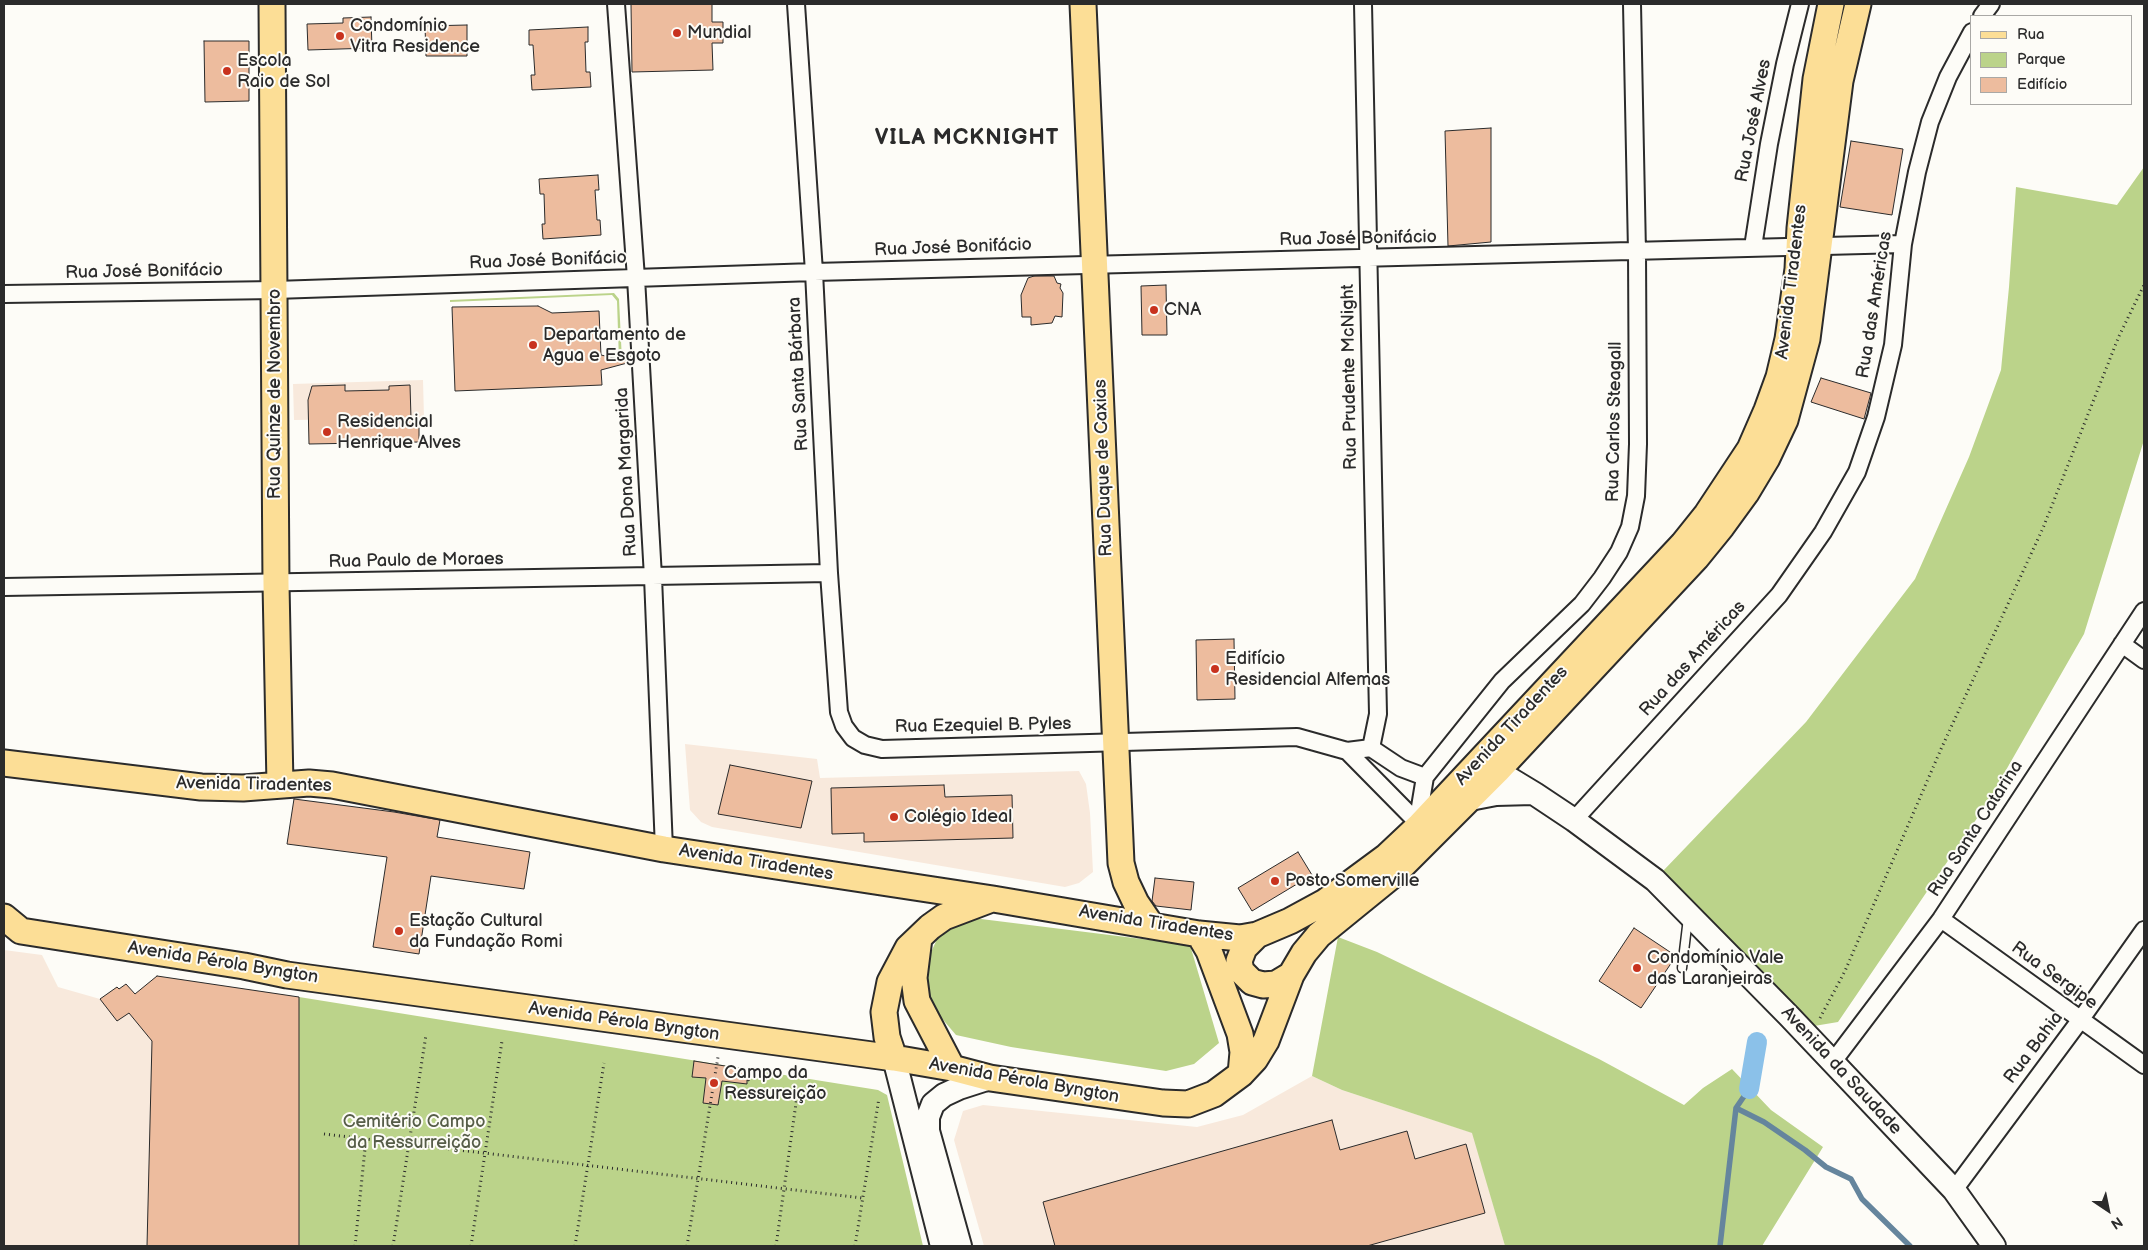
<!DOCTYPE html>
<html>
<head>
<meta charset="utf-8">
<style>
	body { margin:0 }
	#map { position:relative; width:2148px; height:1250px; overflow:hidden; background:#fdfcf7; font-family:"Balsamiq Sans",sans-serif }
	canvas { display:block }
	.frame { position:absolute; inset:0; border:5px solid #2b2b2b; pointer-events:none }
	.legend { position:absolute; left:1970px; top:15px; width:162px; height:90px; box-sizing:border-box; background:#fdfcf7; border:1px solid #a9a8a5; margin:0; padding:6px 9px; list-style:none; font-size:15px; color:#2b2b2b }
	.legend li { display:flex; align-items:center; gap:10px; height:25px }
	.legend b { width:25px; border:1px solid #a9a8a5 }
	.north { position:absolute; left:2083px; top:1185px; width:50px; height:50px; -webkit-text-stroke:4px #fdfcf7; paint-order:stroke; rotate:146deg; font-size:14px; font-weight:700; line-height:20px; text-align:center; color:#2b2b2b }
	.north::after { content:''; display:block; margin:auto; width:18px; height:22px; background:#2b2b2b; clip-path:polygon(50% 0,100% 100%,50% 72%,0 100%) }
</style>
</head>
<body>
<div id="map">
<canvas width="2148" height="1250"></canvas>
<div class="frame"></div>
<ul class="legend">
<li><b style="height:6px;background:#fcde96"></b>Rua</li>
<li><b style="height:14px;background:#bbd38a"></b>Parque</li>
<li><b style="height:14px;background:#edbc9e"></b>Edifício</li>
</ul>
<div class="north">N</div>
</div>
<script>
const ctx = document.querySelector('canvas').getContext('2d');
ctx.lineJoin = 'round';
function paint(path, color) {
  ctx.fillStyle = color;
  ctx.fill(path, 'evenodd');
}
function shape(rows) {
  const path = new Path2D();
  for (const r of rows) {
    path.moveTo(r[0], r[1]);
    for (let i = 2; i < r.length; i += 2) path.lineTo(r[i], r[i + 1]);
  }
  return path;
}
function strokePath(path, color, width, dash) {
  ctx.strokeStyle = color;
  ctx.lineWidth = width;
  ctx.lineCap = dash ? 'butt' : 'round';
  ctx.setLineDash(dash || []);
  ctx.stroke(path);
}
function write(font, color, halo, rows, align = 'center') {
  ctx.font = font + ' "Balsamiq Sans",sans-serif';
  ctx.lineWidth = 4;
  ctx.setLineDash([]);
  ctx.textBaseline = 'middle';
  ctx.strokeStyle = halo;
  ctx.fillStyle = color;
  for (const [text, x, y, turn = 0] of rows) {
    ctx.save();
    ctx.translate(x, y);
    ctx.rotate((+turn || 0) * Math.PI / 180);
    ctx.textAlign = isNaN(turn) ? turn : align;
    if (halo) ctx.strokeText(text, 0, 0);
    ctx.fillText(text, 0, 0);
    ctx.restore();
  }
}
paint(shape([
	[423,380,424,418,294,420,293,384],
	[685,744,817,759,820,778,1079,771,1086,784,1090,813,1093,872,1079,883,1065,887,712,827,701,822,690,810],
	[4,950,42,955,58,987,100,999,117,987,135,994,157,976,299,997,299,1246,4,1246],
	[1312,1076,1342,1090,1473,1133,1505,1246,984,1246,954,1140,963,1111,983,1105,1197,1127,1243,1115]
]), '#f8e9dc');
paint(shape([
	[2144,167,2144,440,2084,634,1986,805,1838,1022,1814,1026,1663,871,1806,722,1915,579,1969,457,2001,370,2009,287,2016,187,2117,205],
	[614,293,619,299,622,361,619,361,617,301,612,295,450,302,450,300],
	[957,916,1190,945,1219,1043,1194,1064,1166,1071,1011,1047,956,1035,933,1008,922,972,938,937],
	[1338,937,1377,952,1599,1059,1684,1105,1703,1088,1732,1069,1771,1110,1823,1147,1762,1246,1505,1246,1472,1133,1342,1090,1312,1076],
	[299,997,878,1090,887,1095,923,1246,299,1246]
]), '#bbd38a');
strokePath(shape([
	[1736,1108,1764,1122,1805,1150,1826,1167,1851,1179,1862,1199,1910,1246],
	[1720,1246,1736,1108,1749,1089,1757,1042]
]), '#65859d', 5.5);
strokePath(shape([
	[1749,1089,1757,1042]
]), '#8bc1e9', 20);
const building = shape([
	[631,4,712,4,712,22,723,22,723,43,712,43,713,70,632,72,631,4],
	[371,17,372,48,308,50,307,24,343,23,343,18,371,17],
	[467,25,467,56,426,56,425,26,467,25],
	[588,27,588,42,585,42,586,72,590,72,591,87,532,90,531,75,535,75,533,45,529,45,529,30,588,27],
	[204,41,249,41,249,101,205,102,204,41],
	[1491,128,1491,242,1448,246,1445,131,1491,128],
	[1851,141,1903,149,1892,215,1840,207,1851,141],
	[598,175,599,190,595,190,597,220,600,220,601,235,543,239,542,224,545,224,544,194,540,194,539,179,598,175],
	[1034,276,1054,276,1057,283,1061,284,1060,288,1063,293,1062,317,1055,316,1052,323,1031,325,1031,317,1022,317,1021,295,1028,278,1034,276],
	[1166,285,1167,335,1142,335,1141,286,1166,285],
	[538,306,552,313,599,311,601,355,631,362,601,370,602,385,455,391,452,307,538,306],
	[1821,378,1871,393,1864,419,1811,402,1821,378],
	[345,385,345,391,389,390,389,386,410,385,411,418,419,418,419,442,309,444,308,400,312,386,345,385],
	[1234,639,1235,699,1197,700,1196,640,1234,639],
	[730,765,812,781,801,828,718,814,730,765],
	[944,785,945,797,1012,795,1013,838,864,842,864,833,832,834,831,788,944,785],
	[294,799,394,812,440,820,437,837,530,852,524,889,431,876,419,954,373,947,387,857,287,844,294,799],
	[1298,852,1312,875,1252,911,1238,888,1298,852],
	[1155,878,1194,882,1191,910,1156,906,1152,901,1155,878],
	[1634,928,1676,956,1641,1008,1599,981,1634,928],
	[157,976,299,997,299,1246,147,1246,152,1041,129,1013,117,1021,100,999,117,987,119,989,126,984,135,994,157,976],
	[694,1061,750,1070,749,1081,747,1080,747,1084,722,1081,718,1105,703,1103,706,1078,692,1077,694,1061],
	[1332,1120,1340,1150,1407,1131,1415,1159,1466,1144,1485,1213,1367,1246,1055,1246,1043,1202,1332,1120]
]);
paint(building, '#edbc9e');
strokePath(building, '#2b2b2b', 1);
const lane = shape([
	[1682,968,1688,918]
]);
const street = shape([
	[616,4,636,278,653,577,664,849],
	[796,4,814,272,829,573,839,712,844,726,853,738,865,745,882,749,1297,737,1347,751,1371,748],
	[1363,4,1378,714,1371,748],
	[1982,16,1991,4],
	[1753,247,1769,144,1785,64,1800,4],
	[4,294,275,290,814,272,1903,244],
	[4,587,829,573],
	[2122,644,2144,660],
	[1371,748,1401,768,1425,777],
	[1347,751,1420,825],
	[1574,820,1779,595,1823,532,1857,472,1876,417,1893,345,1903,244,1917,172,1930,122,1948,77,1972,32],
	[1420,825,1420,807,1425,777,1502,681,1582,604,1602,578,1619,552,1630,527,1636,496,1638,444,1637,252,1632,4],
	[1941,919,2144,1065],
	[1832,1063,1941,919,2144,611],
	[1954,1190,2081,1019,2144,930]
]);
const secondary = shape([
	[1497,771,1535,794,1574,820,1655,880,1789,1016,1954,1190,1994,1246],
	[1470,799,1496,794,1533,793],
	[894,1058,942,1246],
	[960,1246,928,1131,928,1117,933,1104,944,1095,959,1088,990,1078]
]);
const primary = shape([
	[272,4,276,584,280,785],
	[1083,4,1121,863,1126,882,1136,903,1151,925],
	[4,763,201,787,243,788,309,783,332,785,664,849,993,899,1199,934,1240,938,1257,935,1290,921,1325,902,1386,857,1420,825,1683,544,1707,514,1750,449,1767,410,1779,377,1788,339,1798,269,1800,228,1816,79,1831,4],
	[4,917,21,931,244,966,287,975,894,1058,952,1068,990,1078,1163,1103,1188,1104,1214,1094,1241,1074,1255,1059,1266,1041,1291,975,1304,953,1319,935,1394,874,1497,771,1696,558,1722,526,1746,493,1767,458,1785,420,1807,339,1840,81,1858,4],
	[1199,934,1209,951,1240,1034,1243,1052,1241,1074],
	[1257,935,1244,948,1239,961,1241,971,1252,982,1263,985,1276,984,1291,975],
	[919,938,914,978,917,1001,952,1068],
	[894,1058,887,1037,884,1012,890,982,908,948,930,927,944,917,989,900]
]);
strokePath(lane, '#2b2b2b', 11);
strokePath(street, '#2b2b2b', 20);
strokePath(secondary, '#2b2b2b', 26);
strokePath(primary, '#2b2b2b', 29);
strokePath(shape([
	[1820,1018,1845,971,1941,749,2043,528,2119,336,2144,285],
	[324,1134,862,1198],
	[355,1246,366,1139],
	[393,1246,426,1035],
	[471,1246,502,1041],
	[575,1246,604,1063],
	[687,1246,718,1057],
	[776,1246,798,1089],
	[855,1246,879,1098]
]), '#2b2b2b', 3, [1, 4]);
strokePath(lane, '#fdfcf7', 8);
strokePath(street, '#fdfcf7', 16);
strokePath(secondary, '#fdfcf7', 22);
strokePath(primary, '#fcde96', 25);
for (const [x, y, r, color] of [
	[677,33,5,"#c8321e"],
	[340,36,5,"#c8321e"],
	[227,71,5,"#c8321e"],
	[1154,310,5,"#c8321e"],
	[533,345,5,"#c8321e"],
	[327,432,5,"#c8321e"],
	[1215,669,5,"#c8321e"],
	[894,817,5,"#c8321e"],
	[1275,881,5,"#c8321e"],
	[399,931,5,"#c8321e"],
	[1637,968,5,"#c8321e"],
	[714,1083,5,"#c8321e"]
]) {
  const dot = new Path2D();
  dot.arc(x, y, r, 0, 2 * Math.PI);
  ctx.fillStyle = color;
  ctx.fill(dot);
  strokePath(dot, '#fdfcf7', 2);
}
write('18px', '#2b2b2b', '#fdfcf7', [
	["Condomínio",350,26],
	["Vitra Residence",350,47],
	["Mundial",687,33],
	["Escola",237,61],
	["Raio de Sol",237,82],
	["CNA",1164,310],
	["Departamento de",543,335],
	["Agua e Esgoto",543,356],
	["Residencial",337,422],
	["Henrique Alves",337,443],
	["Edifício",1225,659],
	["Residencial Alfemas",1225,680],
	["Colégio Ideal",904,817],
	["Posto Somerville",1285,881],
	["Estação Cultural",409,921],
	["da Fundação Romi",409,942],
	["Condomínio Vale",1647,958],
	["das Laranjeiras",1647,979],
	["Campo da",724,1073],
	["Ressureição",724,1094]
], 'left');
write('18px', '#2b2b2b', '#fdfcf7', [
	["Rua José Alves",1754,121,-79],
	["Rua José Bonifácio",1358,239,-1],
	["Rua José Bonifácio",953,248,-2],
	["Rua José Bonifácio",548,261,-2],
	["Rua José Bonifácio",144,272,-1],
	["Avenida Tiradentes",1792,282,-83],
	["Rua das Américas",1875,305,-81],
	["Rua Santa Bárbara",799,374,-93],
	["Rua Prudente McNight",1350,377,-91],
	["Rua Quinze de Novembro",275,394,-90],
	["Rua Carlos Steagall",1615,422,-89],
	["Rua Duque de Caxias",1104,468,-92],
	["Rua Dona Margarida",627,472,-93],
	["Rua Paulo de Moraes",416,561,-1],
	["Rua das Américas",1693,659,-48],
	["Rua Ezequiel B. Pyles",983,726,-1],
	["Avenida Tiradentes",1512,726,-47],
	["Avenida Tiradentes",254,785,1],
	["Rua Santa Catarina",1976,829,-57],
	["Avenida Tiradentes",756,863,9],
	["Avenida Tiradentes",1156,924,9],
	["Avenida Pérola Byngton",223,963,9],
	["Rua Sergipe",2054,976,36],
	["Avenida Pérola Byngton",624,1022,8],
	["Rua Bahia",2034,1048,-53],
	["Avenida da Saudade",1841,1071,47],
	["Avenida Pérola Byngton",1024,1081,10]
]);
write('18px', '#565d48', '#fdfcf7', [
	["Cemitério Campo",414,1122],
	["da Ressurreição",414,1143]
]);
ctx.letterSpacing = '1px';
write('bold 22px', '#2b2b2b', '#fdfcf7', [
	["VILA MCKNIGHT",967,138]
]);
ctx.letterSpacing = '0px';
</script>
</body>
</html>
